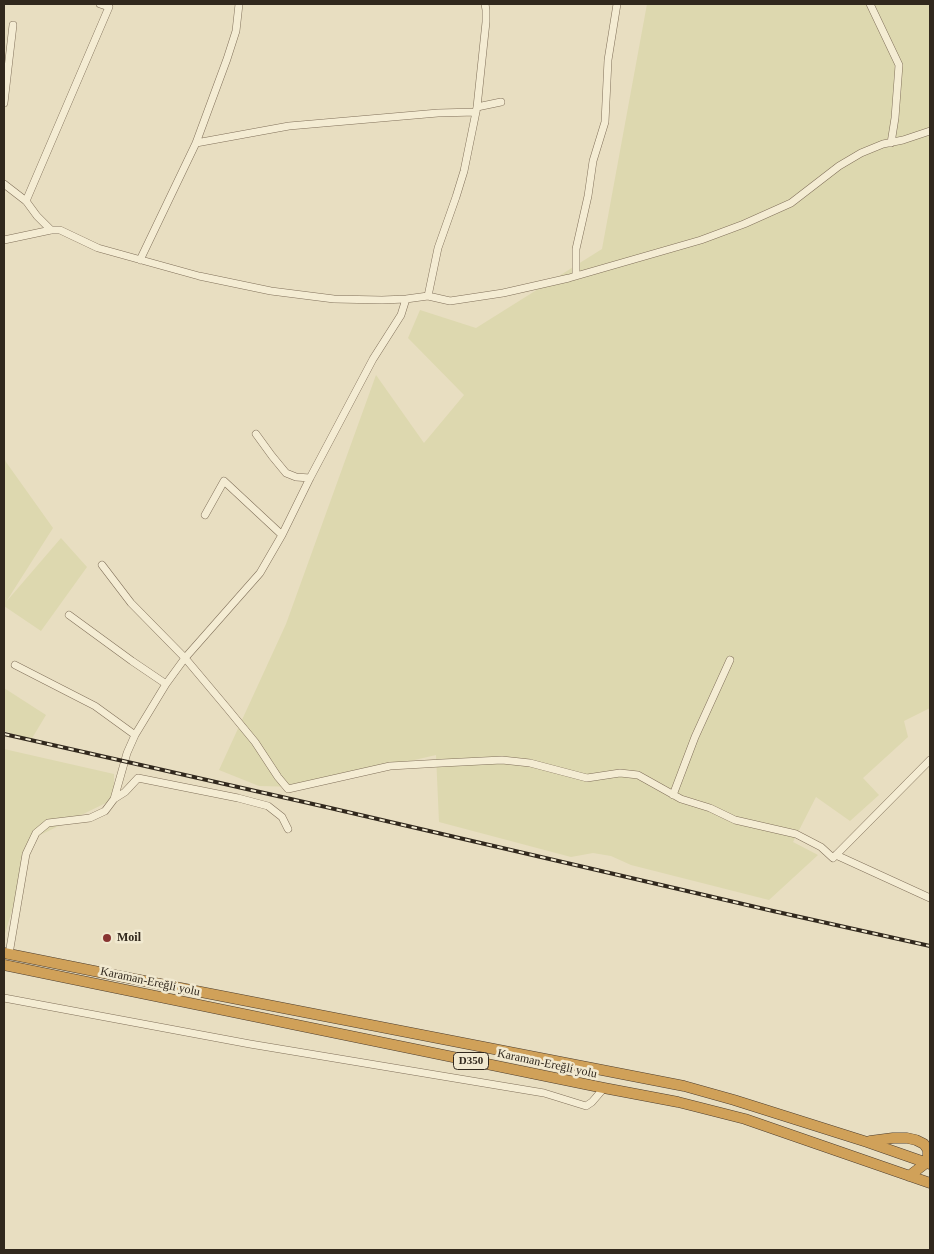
<!DOCTYPE html>
<html>
<head>
<meta charset="utf-8">
<style>
	body { margin:0 }
	#map { position:relative; width:934px; height:1254px; overflow:hidden; background:#e8dec1; font-family:"Times New Roman",serif }
	canvas { display:block }
	.frame { position:absolute; inset:0; border:5px solid #31281d; pointer-events:none }
</style>
</head>
<body>
<div id="map">
<canvas width="934" height="1254"></canvas>
<div class="frame"></div>
</div>
<script>
const ctx = document.querySelector('canvas').getContext('2d');
ctx.lineJoin = 'round';
function paint(path, color) {
  ctx.fillStyle = color;
  ctx.fill(path, 'evenodd');
}
function shape(rows) {
  const path = new Path2D();
  for (const r of rows) {
    path.moveTo(r[0], r[1]);
    for (let i = 2; i < r.length; i += 2) path.lineTo(r[i], r[i + 1]);
  }
  return path;
}
function strokePath(path, color, width, dash) {
  ctx.strokeStyle = color;
  ctx.lineWidth = width;
  ctx.lineCap = dash ? 'butt' : 'round';
  ctx.setLineDash(dash || []);
  ctx.stroke(path);
}
function write(font, color, halo, rows, align = 'center') {
  ctx.font = font + ' "Times New Roman",serif';
  ctx.lineWidth = 5;
  ctx.setLineDash([]);
  ctx.textBaseline = 'middle';
  ctx.strokeStyle = halo;
  ctx.fillStyle = color;
  for (const [text, x, y, turn = 0] of rows) {
    ctx.save();
    ctx.translate(x, y);
    ctx.rotate((+turn || 0) * Math.PI / 180);
    ctx.textAlign = isNaN(turn) ? turn : align;
    if (halo) ctx.strokeText(text, 0, 0);
    ctx.fillText(text, 0, 0);
    ctx.restore();
  }
}
paint(shape([
	[647,4,930,4,930,708,904,721,908,737,863,778,879,795,850,821,816,797,793,842,818,855,769,900,631,865,611,856,593,853,571,857,439,822,436,755,298,787,259,786,219,770,286,624,376,375,424,443,464,395,408,338,420,310,476,328,602,249],
	[4,457,6,462,53,528,6,602,61,538,87,567,41,631,4,606],
	[4,688,46,715,31,740,4,731],
	[4,749,114,774,114,799,34,838,4,937]
]), '#ddd8af');
const minor = shape([
	[870,4,899,65,895,118,891,143],
	[4,103,13,25],
	[477,107,501,102],
	[196,143,289,126,438,113,476,112],
	[4,184,26,201,37,216,51,230],
	[26,201,109,7,100,4],
	[4,240,51,230,60,230,98,248,199,276,271,291,334,299,382,300,406,299,428,296,450,301,503,293,569,278,701,240,744,224,791,203,839,166,861,153,883,144,903,140,930,131],
	[140,260,196,143,227,59,236,31,239,4],
	[576,276,576,249,588,196,593,161,605,122,608,60,617,4],
	[428,296,438,248,456,197,464,171,477,107,486,22,486,10,485,4],
	[256,434,272,456,286,473,296,477,310,478],
	[205,515,224,481,282,535],
	[102,565,131,603,185,658,227,708,255,742,278,777,288,789,390,766,442,763,502,760,530,763,587,778,620,773,638,775,681,799,710,808,735,820,796,834,821,847,833,858,930,760],
	[69,615,132,661,166,684],
	[15,665,95,706,135,735],
	[673,795,695,737,730,660],
	[114,799,125,792,138,778,238,798,268,806,282,817,288,829],
	[836,855,930,898],
	[9,954,26,854,36,833,48,823,90,818,105,811,114,799,127,753,135,735,166,684,185,658,260,573,282,535,310,478,373,359,401,315,406,299],
	[4,998,250,1044,544,1093,586,1106,592,1102,604,1088]
]);
const highway = shape([
	[4,953,124,977,684,1086,734,1100,867,1142,930,1164],
	[4,965,604,1088,678,1102,745,1119,930,1183],
	[870,1141,893,1138,907,1138,916,1140,924,1144,928,1150,928,1156,926,1163,909,1176]
]);
strokePath(minor, '#80705a', 8);
strokePath(highway, '#4e3e2e', 11);
strokePath(minor, '#f4ecd3', 7);
strokePath(highway, '#d0a159', 10);
const rail = shape([
	[4,734,326,807,773,911,930,946]
]);
strokePath(rail, '#31281d', 4);
strokePath(rail, '#f1e9d0', 2, [5.5]);
for (const [x, y, r, color] of [
	[107,938,5,"#883431"]
]) {
  const dot = new Path2D();
  dot.arc(x, y, r, 0, 2 * Math.PI);
  ctx.fillStyle = color;
  ctx.fill(dot);
  strokePath(dot, '#f1e9d0', 2);
}
for (const [x, y, w] of [
	[471,1061,35]
]) {
  const box = new Path2D();
  box.roundRect(x - w / 2, y - 8.5, w, 17, 4);
  ctx.fillStyle = '#f1e9d0';
  ctx.fill(box);
  strokePath(box, '#31281d', 1);
}
write('bold 11px', '#31281d', null, [
	["D350",471,1061]
]);
write('bold 12px', '#31281d', '#f1e9d0', [
	["Moil",117,938]
], 'left');
write('12px', '#31281d', '#f1e9d0', [
	["Karaman-Ereğli yolu",150,982,12],
	["Karaman-Ereğli yolu",547,1064,12]
]);
</script>
</body>
</html>
